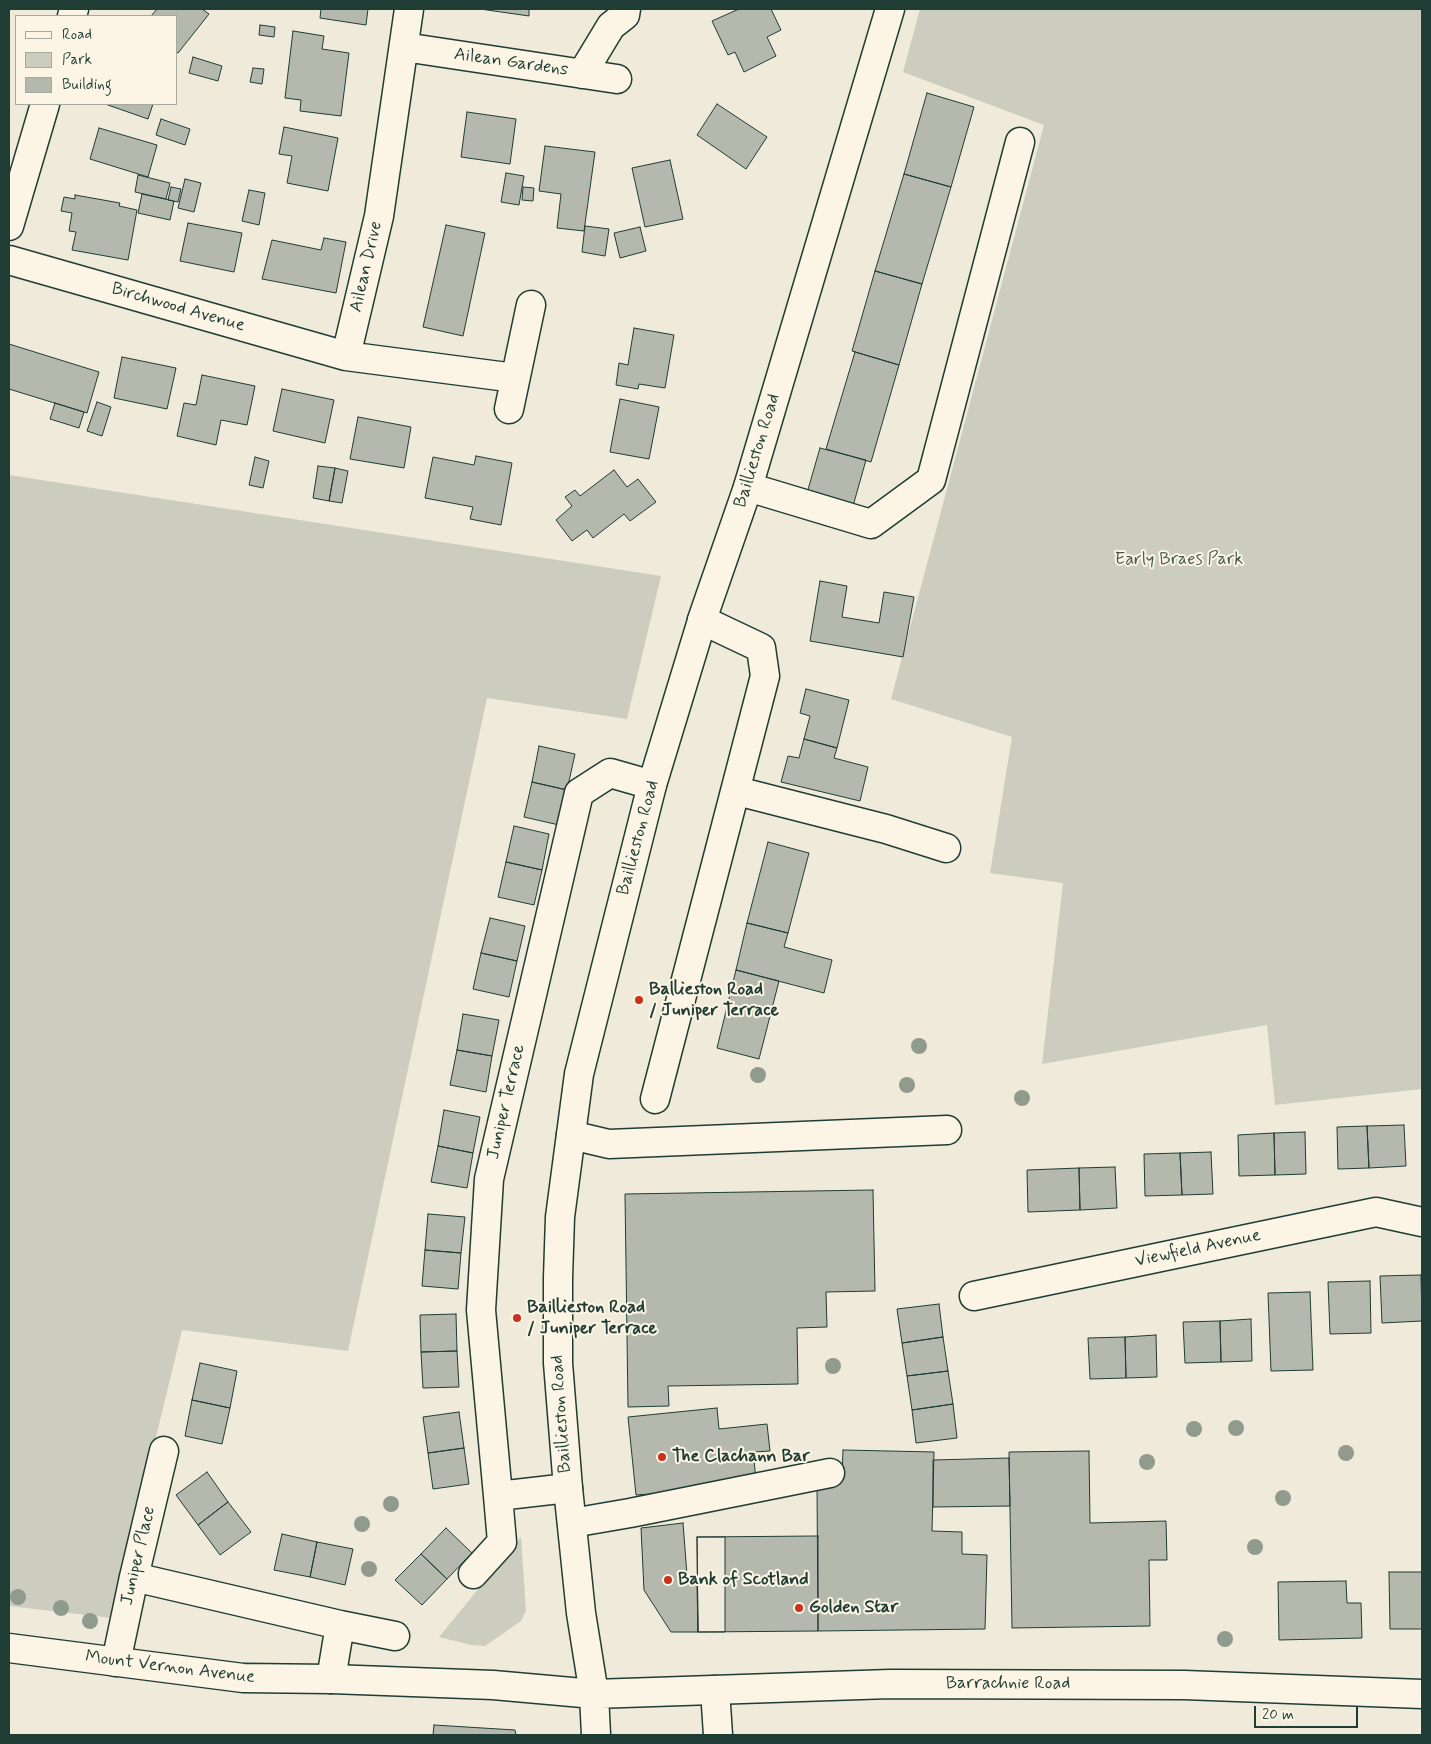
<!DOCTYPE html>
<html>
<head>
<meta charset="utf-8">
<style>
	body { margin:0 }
	#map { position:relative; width:1431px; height:1744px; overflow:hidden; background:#efeada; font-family:Mynerve,sans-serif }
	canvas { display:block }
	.frame { position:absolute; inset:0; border:10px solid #1f3d34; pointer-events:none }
	.legend { position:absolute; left:15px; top:15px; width:162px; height:90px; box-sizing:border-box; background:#fcf5e5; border:1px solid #a4ab9e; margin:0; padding:6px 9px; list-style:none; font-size:15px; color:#1f3d34 }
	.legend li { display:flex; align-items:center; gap:10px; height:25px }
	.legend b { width:25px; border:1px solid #a4ab9e }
	.scale { position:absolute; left:1254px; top:1706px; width:104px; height:22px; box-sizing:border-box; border:2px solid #1f3d34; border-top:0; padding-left:6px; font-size:15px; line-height:18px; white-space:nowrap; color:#1f3d34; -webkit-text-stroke:4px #fcf5e5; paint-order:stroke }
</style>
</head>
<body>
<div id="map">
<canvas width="1431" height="1744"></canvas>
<div class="frame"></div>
<ul class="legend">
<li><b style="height:6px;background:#fcf5e5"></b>Road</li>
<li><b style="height:14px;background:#cccdbf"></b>Park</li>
<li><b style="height:14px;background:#b5b9ad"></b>Building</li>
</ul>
<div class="scale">20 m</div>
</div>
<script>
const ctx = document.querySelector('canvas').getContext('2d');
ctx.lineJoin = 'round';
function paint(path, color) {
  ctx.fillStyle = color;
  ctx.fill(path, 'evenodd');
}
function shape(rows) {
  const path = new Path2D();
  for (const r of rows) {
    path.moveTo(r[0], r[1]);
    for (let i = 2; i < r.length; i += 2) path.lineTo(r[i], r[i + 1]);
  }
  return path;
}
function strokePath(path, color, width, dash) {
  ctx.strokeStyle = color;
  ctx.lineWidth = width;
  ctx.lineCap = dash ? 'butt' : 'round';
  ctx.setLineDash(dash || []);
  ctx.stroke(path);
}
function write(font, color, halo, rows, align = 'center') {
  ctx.font = font + ' Mynerve,sans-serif';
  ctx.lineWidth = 4;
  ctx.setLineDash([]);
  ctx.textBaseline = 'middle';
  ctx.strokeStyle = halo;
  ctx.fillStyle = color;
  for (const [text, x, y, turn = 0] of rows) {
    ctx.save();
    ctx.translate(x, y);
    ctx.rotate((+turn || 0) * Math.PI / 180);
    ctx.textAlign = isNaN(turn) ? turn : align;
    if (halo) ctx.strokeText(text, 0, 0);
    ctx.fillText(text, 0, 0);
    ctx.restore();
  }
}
paint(shape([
	[920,9,1422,9,1422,1089,1275,1105,1267,1025,1042,1064,1063,883,990,873,1012,737,891,699,1044,125,903,72],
	[9,475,661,576,627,719,487,698,348,1351,182,1330,112,1618,9,1606],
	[521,1537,526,1611,521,1621,485,1646,471,1645,439,1637]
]), '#cccdbf');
const building = shape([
	[157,9,202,9,209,14,178,53,176,52,176,16,151,16,157,9],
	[321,9,368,9,366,25,320,18,321,9],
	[480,9,529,9,529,16,480,9],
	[739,9,771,9,781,30,767,37,776,56,744,72,735,52,728,55,712,21,739,9],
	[260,25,275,27,274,37,259,35,260,25],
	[293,31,324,36,322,49,349,53,341,116,300,111,301,100,285,98,293,31],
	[193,57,222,66,218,81,189,73,193,57],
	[253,68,264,69,262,84,250,82,253,68],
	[927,93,974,107,951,187,904,174,927,93],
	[105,104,153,104,148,119,105,104],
	[717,104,767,137,746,169,697,135,717,104],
	[467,112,516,119,510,164,461,157,467,112],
	[161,119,190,129,185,145,156,135,161,119],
	[284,127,338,138,328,191,287,183,292,156,279,154,284,127],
	[99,128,157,145,148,177,90,159,99,128],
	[545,146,595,152,584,231,557,228,561,194,539,191,545,146],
	[670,160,683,219,645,227,632,168,670,160],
	[506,173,524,176,519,205,501,202,506,173],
	[904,174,951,187,922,284,875,271,904,174],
	[138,175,170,183,166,199,135,192,138,175],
	[185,179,201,183,194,212,178,208,185,179],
	[171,187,181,189,178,202,168,200,171,187],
	[523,187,534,188,533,201,522,200,523,187],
	[249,190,265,193,259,225,242,221,249,190],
	[142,194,174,201,170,220,138,213,142,194],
	[75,195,120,203,119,206,137,210,128,260,72,250,76,232,69,231,72,213,61,211,64,197,75,199,75,195],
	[188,223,242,233,234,272,180,261,188,223],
	[446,225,485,233,463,336,423,327,446,225],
	[585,226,609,229,605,256,582,252,585,226],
	[640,227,646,251,620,258,614,233,640,227],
	[324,238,346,242,336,293,262,279,272,240,321,250,324,238],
	[875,271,922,284,899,365,852,351,875,271],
	[634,328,674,335,665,388,639,384,638,389,616,385,619,363,628,365,634,328],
	[9,344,99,372,87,413,9,389,9,344],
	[855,352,899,365,871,462,826,449,855,352],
	[122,357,176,368,167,409,114,398,122,357],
	[202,375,255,386,247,425,221,420,216,445,177,436,184,403,196,405,202,375],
	[282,389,334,400,325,443,273,431,282,389],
	[620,399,659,407,649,459,610,452,620,399],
	[97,402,111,407,102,436,87,431,97,402],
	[55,403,84,412,79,428,50,419,55,403],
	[358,417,411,427,404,468,350,459,358,417],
	[820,448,866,460,853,506,807,493,820,448],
	[476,456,512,463,501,525,470,519,473,507,425,498,433,457,474,465,476,456],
	[255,457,269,461,263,488,249,485,255,457],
	[318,466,335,468,329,501,313,498,318,466],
	[335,468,348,471,342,503,329,501,335,468],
	[614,470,627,487,638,479,656,502,630,521,624,514,593,538,587,530,572,541,556,520,572,506,565,497,575,490,580,496,614,470],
	[820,581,847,586,842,617,879,623,884,592,914,597,903,657,810,641,820,581],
	[806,689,849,700,837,748,804,739,810,716,800,713,806,689],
	[804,739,837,748,834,758,868,767,860,801,781,782,788,756,799,758,804,739],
	[539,746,575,754,567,790,532,782,539,746],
	[532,782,567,790,559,825,524,817,532,782],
	[514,826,549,834,542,870,506,862,514,826],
	[768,842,809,853,788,933,747,923,768,842],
	[506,862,542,870,534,905,498,897,506,862],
	[490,918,525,926,517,961,481,953,490,918],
	[747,923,788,933,784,947,832,960,824,993,736,970,747,923],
	[481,953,517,961,509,997,473,989,481,953],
	[736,970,779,981,759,1059,717,1048,736,970],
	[463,1014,499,1020,492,1056,457,1050,463,1014],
	[457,1050,492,1056,486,1092,450,1085,457,1050],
	[444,1110,480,1117,473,1153,438,1146,444,1110],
	[1404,1125,1406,1166,1369,1168,1367,1126,1404,1125],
	[1367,1126,1369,1168,1338,1169,1337,1127,1367,1126],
	[1305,1132,1306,1174,1275,1175,1274,1133,1305,1132],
	[1274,1133,1275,1175,1239,1176,1238,1135,1274,1133],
	[438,1146,473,1153,467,1188,431,1182,438,1146],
	[1211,1152,1213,1194,1182,1195,1180,1153,1211,1152],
	[1180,1153,1182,1195,1145,1196,1144,1154,1180,1153],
	[1115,1167,1117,1208,1080,1210,1079,1168,1115,1167],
	[1079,1168,1080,1210,1028,1212,1027,1170,1079,1168],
	[873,1190,875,1291,826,1292,827,1327,797,1328,798,1384,668,1386,669,1406,628,1407,625,1194,873,1190],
	[428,1214,465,1217,461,1253,425,1250,428,1214],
	[425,1250,461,1253,458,1289,422,1286,425,1250],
	[1421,1275,1422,1321,1382,1323,1380,1276,1421,1275],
	[1370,1281,1371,1333,1330,1334,1328,1282,1370,1281],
	[1310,1292,1313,1370,1271,1371,1268,1293,1310,1292],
	[939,1304,943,1337,902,1343,897,1309,939,1304],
	[456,1314,457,1351,421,1352,420,1315,456,1314],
	[1251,1319,1252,1361,1221,1362,1220,1321,1251,1319],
	[1220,1321,1221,1362,1185,1363,1183,1322,1220,1321],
	[1156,1335,1157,1377,1126,1378,1125,1337,1156,1335],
	[943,1337,948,1371,907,1376,902,1343,943,1337],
	[1125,1337,1126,1378,1090,1379,1088,1338,1125,1337],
	[457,1351,459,1387,423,1388,421,1352,457,1351],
	[200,1363,237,1371,230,1408,192,1400,200,1363],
	[948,1371,953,1404,912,1410,907,1376,948,1371],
	[192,1400,230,1408,222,1444,185,1436,192,1400],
	[953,1404,957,1438,916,1443,912,1410,953,1404],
	[717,1408,719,1429,767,1424,770,1451,753,1452,756,1479,723,1489,636,1495,628,1417,717,1408],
	[459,1412,464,1448,428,1453,423,1417,459,1412],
	[464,1448,469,1484,433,1489,428,1453,464,1448],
	[843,1450,934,1452,932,1531,962,1532,962,1554,987,1555,985,1629,818,1631,817,1486,842,1477,843,1450],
	[1089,1451,1090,1523,1166,1521,1167,1560,1149,1560,1150,1626,1012,1628,1009,1452,1089,1451],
	[1009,1458,1010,1506,933,1507,933,1460,1009,1458],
	[207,1472,228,1502,198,1525,176,1495,207,1472],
	[228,1502,251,1532,220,1555,198,1525,228,1502],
	[683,1523,687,1575,697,1585,698,1632,671,1632,644,1590,641,1528,683,1523],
	[446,1528,472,1553,447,1579,421,1554,446,1528],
	[282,1534,317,1542,310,1577,274,1570,282,1534],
	[818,1536,818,1631,698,1632,697,1537,818,1536],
	[697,1537,725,1537,725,1632,698,1632,697,1537],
	[317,1542,353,1549,345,1585,310,1577,317,1542],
	[421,1554,447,1579,422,1605,395,1580,421,1554],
	[1389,1572,1422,1572,1422,1629,1390,1629,1389,1572],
	[1346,1581,1347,1603,1361,1603,1362,1638,1279,1640,1278,1582,1346,1581],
	[434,1725,515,1730,516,1735,433,1735,434,1725]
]);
paint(building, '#b5b9ad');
strokePath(building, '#1f3d34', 1);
const minor = shape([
	[72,16,74,9],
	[404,47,617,79],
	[582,74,611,26,625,15,626,9],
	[9,226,45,104],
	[9,260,346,356,515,378],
	[346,356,379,216,409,9],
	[509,409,531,305],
	[748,487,871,524,931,480,1020,142],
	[737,791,886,829,946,848],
	[655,1099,765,676,761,648,702,620],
	[571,1135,609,1144,947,1130],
	[974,1296,1376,1212,1422,1222],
	[568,1488,498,1496,481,1310,489,1179,579,793,610,773,652,785],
	[572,1523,630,1513,830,1473],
	[473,1574,502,1542,498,1496],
	[134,1577,340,1625,331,1679],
	[340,1625,395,1636],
	[116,1662,134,1577,164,1451],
	[715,1690,718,1735]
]);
const major = shape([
	[9,1648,243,1678,331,1679,493,1685,594,1694,890,1684,1184,1685,1422,1694],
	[596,1735,594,1694,581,1613,568,1488,558,1363,558,1278,560,1217,579,1074,652,785,704,614,748,487,890,9]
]);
strokePath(minor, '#1f3d34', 31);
strokePath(major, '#1f3d34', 31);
strokePath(minor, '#fcf5e5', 28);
strokePath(major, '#fcf5e5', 28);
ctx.fillStyle = '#909b8e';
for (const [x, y] of [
	[919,1046],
	[758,1075],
	[907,1085],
	[1022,1098],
	[833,1366],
	[1236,1428],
	[1194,1429],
	[1346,1453],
	[1147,1462],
	[1283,1498],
	[391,1504],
	[362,1524],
	[1255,1547],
	[369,1569],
	[18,1597],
	[61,1608],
	[90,1621],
	[1225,1639]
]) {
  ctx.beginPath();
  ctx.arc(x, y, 8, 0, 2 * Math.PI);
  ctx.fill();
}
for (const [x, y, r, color] of [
	[639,1000,5,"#c8321e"],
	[517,1318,5,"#c8321e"],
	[662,1457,5,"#c8321e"],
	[668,1580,5,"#c8321e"],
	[799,1608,5,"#c8321e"]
]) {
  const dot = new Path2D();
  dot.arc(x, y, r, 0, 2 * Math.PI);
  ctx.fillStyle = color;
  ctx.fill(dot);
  strokePath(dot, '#fcf5e5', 2);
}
write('18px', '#1f3d34', '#fcf5e5', [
	["Ailean Gardens",511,63,8],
	["Ailean Drive",367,267,-77],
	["Birchwood Avenue",178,308,16],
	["Baillieston Road",758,451,-73],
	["Baillieston Road",639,838,-75],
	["Juniper Terrace",507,1102,-77],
	["Viewfield Avenue",1198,1249,-12],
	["Baillieston Road",562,1414,-94],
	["Juniper Place",139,1556,-77],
	["Mount Vernon Avenue",170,1668,7],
	["Barrachnie Road",1008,1684]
]);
write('18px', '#425a50', '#fcf5e5', [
	["Early Braes Park",1179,560]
]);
write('bold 18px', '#1f3d34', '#fcf5e5', [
	["Ballieston Road",649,990],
	["/ Juniper Terrace",649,1011],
	["Baillieston Road",527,1308],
	["/ Juniper Terrace",527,1329],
	["The Clachann Bar",672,1457],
	["Bank of Scotland",678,1580],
	["Golden Star",809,1608]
], 'left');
</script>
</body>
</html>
